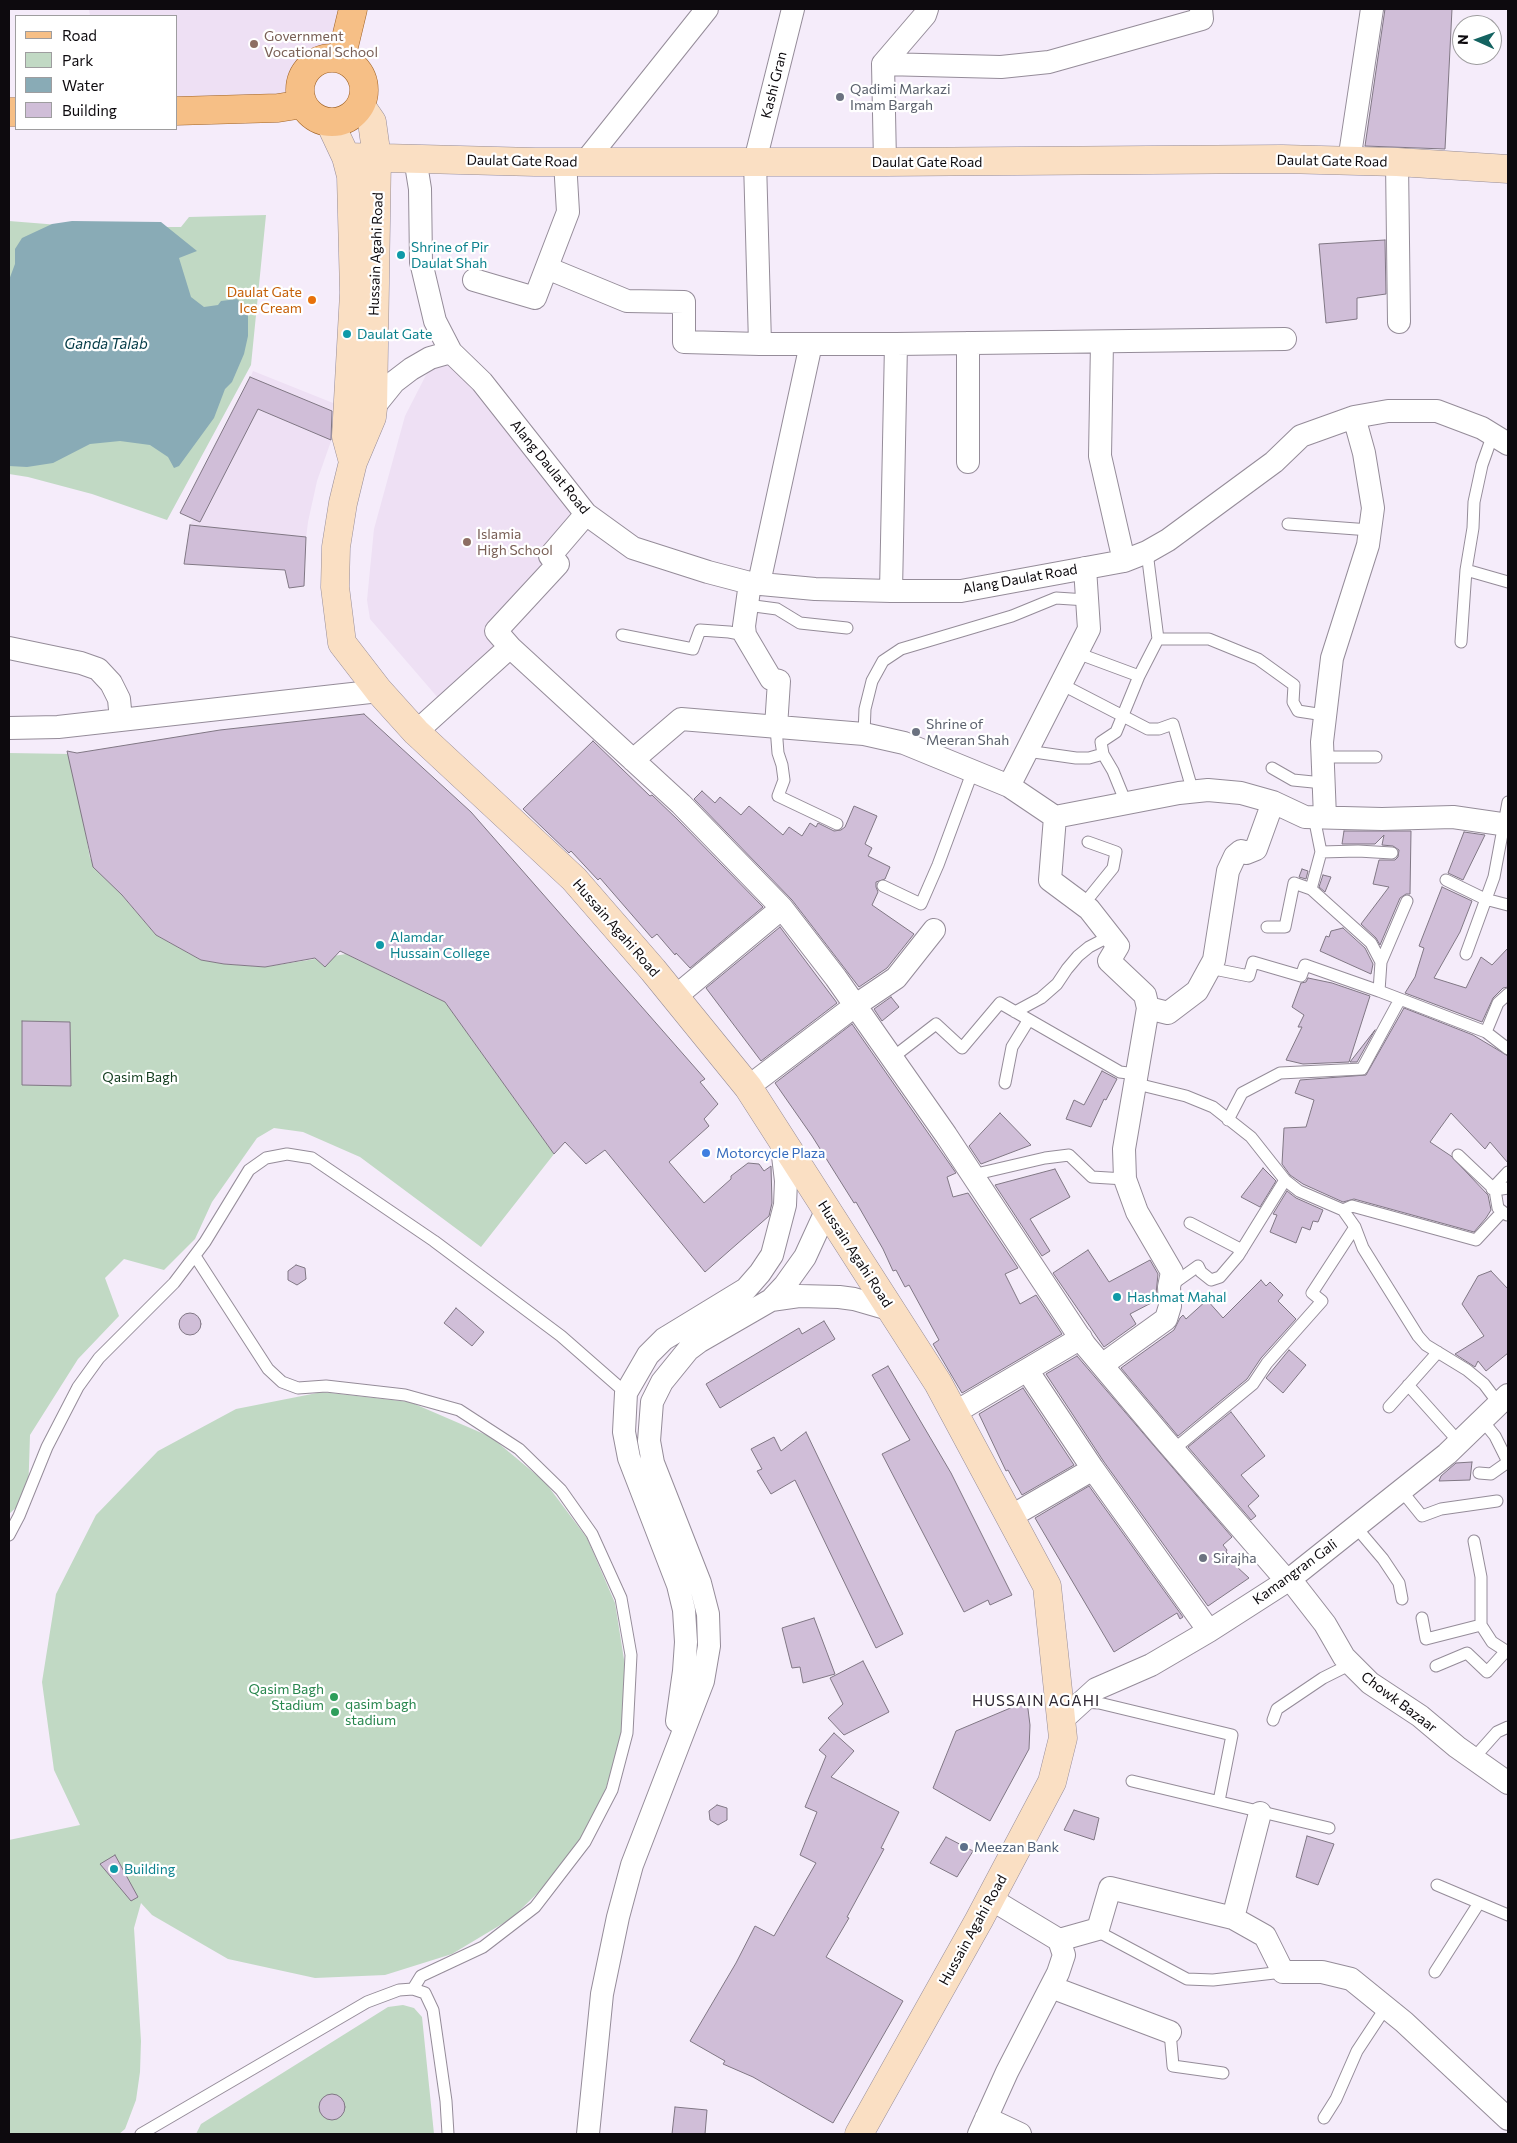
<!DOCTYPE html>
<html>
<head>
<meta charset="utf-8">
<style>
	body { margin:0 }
	#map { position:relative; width:1517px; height:2143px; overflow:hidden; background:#f5ecfa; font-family:Commissioner,sans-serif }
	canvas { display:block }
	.frame { position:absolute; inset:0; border:10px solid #0d0a0e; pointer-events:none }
	.legend { position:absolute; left:15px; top:15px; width:162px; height:115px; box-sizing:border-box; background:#fff; border:1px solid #9e9d9f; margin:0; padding:6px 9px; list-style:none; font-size:15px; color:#0d0a0e }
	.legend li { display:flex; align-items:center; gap:10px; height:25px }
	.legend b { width:25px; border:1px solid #9e9d9f }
	.north { position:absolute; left:1452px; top:15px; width:50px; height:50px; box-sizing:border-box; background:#fff; border:1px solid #9e9d9f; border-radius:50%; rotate:272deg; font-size:14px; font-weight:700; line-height:20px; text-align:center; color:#0d0a0e }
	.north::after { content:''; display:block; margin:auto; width:18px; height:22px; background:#146361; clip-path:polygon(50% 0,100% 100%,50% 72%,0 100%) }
</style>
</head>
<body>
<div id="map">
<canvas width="1517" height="2143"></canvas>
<div class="frame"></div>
<ul class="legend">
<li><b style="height:6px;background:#f6bf86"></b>Road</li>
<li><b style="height:14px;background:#c1d9c4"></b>Park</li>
<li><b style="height:14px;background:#89abb6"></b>Water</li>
<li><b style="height:14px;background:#d0bed8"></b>Building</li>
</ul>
<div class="north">N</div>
</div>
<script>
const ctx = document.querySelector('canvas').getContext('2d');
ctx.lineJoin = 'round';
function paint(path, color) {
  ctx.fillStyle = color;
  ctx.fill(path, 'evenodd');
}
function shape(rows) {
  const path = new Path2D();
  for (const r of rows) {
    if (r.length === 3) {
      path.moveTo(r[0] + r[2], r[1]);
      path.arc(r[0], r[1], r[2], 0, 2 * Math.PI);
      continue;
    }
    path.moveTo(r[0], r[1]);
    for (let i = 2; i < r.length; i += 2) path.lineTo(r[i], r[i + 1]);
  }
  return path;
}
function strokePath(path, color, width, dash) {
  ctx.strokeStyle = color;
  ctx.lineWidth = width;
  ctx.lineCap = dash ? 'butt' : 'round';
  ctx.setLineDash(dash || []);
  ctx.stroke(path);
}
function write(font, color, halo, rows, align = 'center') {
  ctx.font = font + ' Commissioner,sans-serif';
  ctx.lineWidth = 4.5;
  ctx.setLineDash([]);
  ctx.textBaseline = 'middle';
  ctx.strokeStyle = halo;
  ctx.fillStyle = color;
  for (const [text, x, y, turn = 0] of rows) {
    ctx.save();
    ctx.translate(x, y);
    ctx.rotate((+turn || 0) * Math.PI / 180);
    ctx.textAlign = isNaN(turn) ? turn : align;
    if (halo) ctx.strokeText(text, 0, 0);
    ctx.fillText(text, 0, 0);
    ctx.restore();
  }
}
paint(shape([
	[89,9,341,9,323,71,311,85,290,94,176,98,176,16,90,16],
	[451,352,584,517,496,631,510,647,445,706,370,619,367,600,374,529,405,416,426,375],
	[253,371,343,407,317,481,308,522,304,554,289,571,188,562,190,525,195,516]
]), '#eee0f4');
paint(shape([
	[266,215,251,365,167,520,92,494,28,477,9,474,9,221,84,227,181,227,189,217],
	[9,753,71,754,90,858,156,935,201,960,224,964,265,967,346,954,445,1002,554,1154,481,1247,360,1157,303,1132,274,1128,257,1138,212,1202,195,1239,164,1270,124,1259,105,1278,119,1316,78,1359,30,1435,28,1497,9,1514],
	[322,1392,410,1402,491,1437,545,1482,587,1538,615,1603,626,1672,621,1742,599,1809,562,1869,512,1918,452,1954,385,1975,315,1978,228,1959,152,1915,141,1903,134,1928,141,2041,140,2072,136,2100,125,2129,119,2134,9,2134,9,1840,80,1825,54,1770,42,1682,56,1594,96,1515,158,1451,236,1409],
	[403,2005,414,2008,422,2017,434,2134,196,2134,201,2124,388,2007]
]), '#c1d9c4');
paint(shape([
	[72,221,161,222,197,251,179,258,191,297,204,307,218,305,221,301,237,299,248,309,248,336,244,354,232,382,225,389,214,418,179,466,174,468,168,457,150,445,120,441,90,444,53,463,27,467,9,466,9,280,15,264,15,249,22,238,52,224]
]), '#89abb6');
const building = shape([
	[1385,9,1452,9,1445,149,1365,146,1385,9],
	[1385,240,1386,294,1357,298,1357,319,1326,323,1319,244,1385,240],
	[250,377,332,411,331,440,258,409,200,522,180,513,250,377],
	[190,525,306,537,304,586,289,588,285,570,184,564,190,525],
	[364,714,471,812,705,1079,700,1082,718,1104,704,1119,709,1126,669,1162,704,1203,731,1179,731,1176,748,1163,759,1164,764,1171,771,1166,772,1203,769,1216,705,1272,605,1150,586,1164,565,1142,554,1154,445,1002,340,951,325,967,315,958,265,967,224,964,201,960,156,935,122,895,93,867,67,751,77,753,220,730,364,714],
	[593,741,650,796,652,795,677,819,763,907,690,968,676,953,675,955,657,934,652,938,600,878,598,880,571,851,569,853,523,809,593,741],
	[702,791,715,803,720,797,741,815,749,806,783,835,789,827,802,836,810,823,816,827,818,823,834,831,841,830,845,827,854,806,877,816,865,844,872,848,868,856,890,867,885,879,876,882,876,887,878,892,872,905,914,934,887,968,859,987,792,900,694,799,702,791],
	[1344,831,1411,831,1410,894,1406,894,1400,898,1380,945,1376,938,1361,924,1389,887,1373,884,1379,860,1395,860,1398,857,1399,850,1393,846,1382,845,1384,835,1375,844,1342,844,1344,831],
	[1464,832,1485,835,1463,880,1448,873,1464,832],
	[1302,869,1308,871,1306,879,1299,877,1302,869],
	[1323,875,1331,877,1325,892,1319,887,1323,875],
	[1442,887,1472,901,1460,932,1434,978,1466,988,1481,957,1492,965,1508,948,1508,987,1503,988,1493,998,1482,1022,1405,993,1415,977,1424,948,1419,946,1442,887],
	[780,927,837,1003,761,1061,706,988,780,927],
	[1343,928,1365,948,1373,964,1371,974,1320,951,1326,936,1329,937,1331,931,1343,928],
	[1308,978,1332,983,1370,996,1349,1062,1303,1064,1286,1060,1302,1027,1298,1027,1304,1015,1292,1007,1301,983,1306,982,1308,978],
	[891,997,899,1007,882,1021,874,1009,891,997],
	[1404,1008,1473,1035,1508,1056,1508,1163,1490,1142,1485,1149,1451,1113,1430,1142,1451,1156,1488,1195,1491,1210,1486,1218,1474,1232,1354,1199,1343,1202,1303,1184,1290,1175,1282,1164,1284,1128,1306,1127,1314,1100,1295,1093,1300,1080,1366,1075,1404,1008],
	[22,1021,70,1022,71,1086,22,1085,22,1021],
	[852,1024,956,1173,947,1177,953,1197,968,1193,1018,1268,1005,1274,1020,1304,1036,1295,1062,1334,962,1393,933,1344,939,1340,909,1285,905,1287,896,1270,893,1271,883,1249,856,1202,854,1203,812,1136,775,1083,852,1024],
	[1375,1030,1357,1062,1350,1062,1375,1030],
	[1102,1071,1117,1079,1106,1100,1104,1099,1091,1127,1066,1119,1074,1100,1084,1105,1102,1071],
	[1000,1113,1031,1145,981,1164,969,1146,1000,1113],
	[1263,1168,1276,1181,1260,1207,1241,1197,1263,1168],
	[1055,1169,1070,1197,1030,1219,1050,1251,1042,1256,995,1185,1055,1169],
	[1287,1191,1296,1198,1323,1210,1318,1222,1313,1221,1310,1230,1302,1227,1296,1243,1270,1232,1277,1215,1273,1214,1287,1191],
	[1088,1250,1109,1282,1150,1260,1158,1274,1156,1294,1153,1296,1155,1301,1130,1314,1136,1324,1104,1347,1053,1273,1088,1250],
	[296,1265,305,1268,306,1279,297,1285,288,1280,288,1271,296,1265],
	[1491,1271,1508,1289,1508,1353,1486,1371,1478,1361,1475,1367,1455,1354,1484,1336,1462,1304,1478,1276,1491,1271],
	[1261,1280,1266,1286,1270,1282,1283,1295,1278,1301,1296,1319,1261,1358,1247,1379,1178,1436,1121,1368,1174,1330,1180,1318,1183,1315,1186,1319,1207,1300,1223,1318,1261,1280],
	[456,1308,484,1332,472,1346,444,1323,456,1308],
	[190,1324,11],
	[824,1321,835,1339,720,1408,706,1384,799,1328,802,1334,824,1321],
	[1289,1350,1306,1365,1283,1393,1266,1378,1289,1350],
	[1077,1356,1232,1537,1223,1545,1227,1550,1226,1552,1237,1564,1236,1566,1249,1578,1208,1606,1104,1462,1046,1374,1077,1356],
	[888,1366,951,1473,1012,1595,990,1605,988,1600,964,1612,882,1454,910,1440,872,1375,888,1366],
	[1023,1388,1074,1465,1022,1495,1008,1470,1006,1471,979,1414,1023,1388],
	[1231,1412,1265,1456,1241,1475,1259,1496,1248,1506,1256,1516,1251,1520,1188,1447,1231,1412],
	[806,1432,903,1634,876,1648,795,1480,771,1494,757,1471,762,1469,751,1449,774,1437,781,1451,806,1432],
	[1472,1462,1470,1480,1439,1481,1441,1476,1456,1463,1472,1462],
	[1089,1486,1183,1617,1180,1619,1177,1613,1114,1652,1035,1518,1089,1486],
	[814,1618,835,1674,803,1683,800,1667,792,1668,782,1628,814,1618],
	[863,1661,889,1712,844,1735,828,1718,843,1704,830,1678,863,1661],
	[1027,1701,1030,1725,1029,1749,990,1821,933,1788,956,1731,1027,1701],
	[834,1733,854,1751,831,1777,899,1812,881,1848,884,1849,847,1917,849,1918,826,1957,903,2001,833,2123,753,2077,723,2064,725,2061,690,2041,736,1963,755,1926,774,1936,816,1863,800,1855,817,1812,805,1807,826,1756,819,1750,834,1733],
	[717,1805,727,1808,727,1820,718,1825,710,1820,709,1811,717,1805],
	[1074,1810,1099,1818,1094,1840,1064,1830,1074,1810],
	[1307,1836,1334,1844,1318,1885,1296,1877,1307,1836],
	[946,1837,973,1851,957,1877,930,1863,946,1837],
	[115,1855,138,1897,131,1901,100,1864,115,1855],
	[332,2107,13],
	[675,2107,707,2110,705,2134,672,2134,675,2107]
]);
paint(building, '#d0bed8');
strokePath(building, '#807784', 1);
const lane = shape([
	[1288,524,1370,530],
	[1466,570,1508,582],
	[747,605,777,609,800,623,847,628],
	[622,635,693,649,700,630,729,632,745,635],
	[1158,639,1209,639,1258,659,1294,685,1293,702,1298,711,1324,715],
	[1461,642,1466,570,1473,528,1474,502,1482,465,1493,434],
	[1077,653,1139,676],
	[1061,684,1148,729,1159,729,1173,724,1193,792],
	[776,727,778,753,782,765,784,780,778,796,837,824],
	[864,734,865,709,872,681,883,661,901,649,1012,616,1056,598,1087,600],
	[1027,751,1076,758,1089,758,1103,754],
	[1322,757,1376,757],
	[1272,768,1293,780,1323,783],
	[1126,803,1113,771,1103,754,1101,742,1116,732,1139,676,1158,639,1147,552],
	[1314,817,1321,852,1311,889,1371,943,1381,962,1379,991,1486,1032,1508,1049],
	[1321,852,1358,851,1392,853],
	[1446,880,1485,899,1508,905],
	[883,886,921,904,938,865,972,773],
	[1083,905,1113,868,1116,852,1088,842],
	[1267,927,1285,927,1294,883,1311,889],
	[1466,954,1494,877,1508,802],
	[1381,962,1407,901],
	[1209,968,1249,976,1253,962,1301,976,1305,965,1379,991],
	[1015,1012,1041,998,1057,984,1067,969,1078,956,1089,947,1110,936],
	[1486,1032,1498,1003,1508,994],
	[892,1058,936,1024,962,1048,1000,1003,1120,1072,1136,1074],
	[1005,1083,1012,1047,1028,1021],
	[1133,1083,1186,1096,1213,1107,1251,1137,1285,1180,1299,1191,1343,1210,1355,1227,1363,1248,1418,1336,1426,1345,1467,1370,1484,1384,1499,1404],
	[1228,1120,1242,1093,1280,1073,1362,1069,1399,1001],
	[1458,1155,1495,1190,1498,1208,1507,1215],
	[972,1175,1045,1158,1069,1155,1092,1177,1125,1179],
	[1492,1189,1508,1172],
	[1495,1190,1508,1188],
	[1343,1210,1352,1206,1476,1240,1502,1212],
	[1190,1223,1242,1250],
	[195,1256,268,1369,282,1382,298,1388,326,1386,405,1395,459,1410,519,1449,561,1490,592,1534,621,1598,631,1655,627,1733,612,1790,585,1842,535,1907,483,1947,421,1976,413,1989],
	[1170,1286,1198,1266,1201,1272,1211,1280,1220,1277,1238,1256,1285,1180],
	[1408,1385,1459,1442],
	[1389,1407,1438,1352],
	[1482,1420,1495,1436,1508,1462],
	[1173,1450,1253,1384,1267,1363,1322,1301,1312,1293,1355,1227],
	[1479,1473,1491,1474,1508,1462],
	[1401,1490,1422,1516,1441,1509,1497,1501],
	[1355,1526,1383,1559,1399,1583,1402,1599],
	[9,1535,19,1516,47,1447,78,1387,99,1358,174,1283,205,1242,249,1170,266,1158,287,1154,312,1158,434,1241,561,1336,626,1393],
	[1474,1541,1481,1577,1481,1625,1492,1642,1506,1651],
	[1422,1618,1426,1639,1481,1625],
	[1436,1666,1467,1653,1487,1672,1506,1651,1508,1651],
	[1083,1702,1099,1703,1232,1735,1219,1801],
	[1273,1720,1277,1709,1323,1678,1351,1664],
	[1473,1759,1497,1732,1508,1727],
	[1132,1781,1329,1828],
	[1437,1885,1508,1915],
	[1095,1930,1187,1979,1213,1980,1283,1972],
	[1435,1972,1479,1903],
	[1170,2032,1173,2066,1223,2073],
	[1324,2118,1336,2099,1357,2051,1386,2007],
	[141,2134,367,2002,399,1990,413,1989,425,1993,433,2010,446,2101,448,2134]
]);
const street = shape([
	[883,64,1001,67,1049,62,1202,19,1201,9],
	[415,158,420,189,421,262,435,321,451,352,482,382,586,514,633,548,708,572,750,583,815,589,891,591,961,591,1124,561,1147,552,1168,540,1274,462,1301,436,1354,417,1388,411,1437,411,1482,428,1508,444],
	[1349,161,1372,9],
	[585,162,707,9],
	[885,162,883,64,925,15,927,9],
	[1397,162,1399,322],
	[547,268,627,301,684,302,684,342,760,344,896,344,1285,339],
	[474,280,535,298,568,212,565,161],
	[1102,342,1100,456,1124,561],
	[760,344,755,161,793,9],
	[373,408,394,382,411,369,430,358,451,352],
	[968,462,968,343],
	[1085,568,1089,629,1009,786,1055,817,1050,880,1089,909,1118,946,1109,961,1145,995,1148,1008,1168,1013,1197,991,1214,960,1228,871,1235,856,1241,851,1246,853,1256,849,1273,802],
	[750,583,744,626,745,635,771,679,779,681,776,727],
	[759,583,811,344],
	[891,591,896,344],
	[510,647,681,804,782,908,836,978,946,1135,1085,1345,1163,1438,1287,1581],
	[9,648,81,663,98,669,111,683,119,699,121,720],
	[9,728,58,727,379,691],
	[416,732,510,647,496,631,558,564,550,556,586,514],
	[633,760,681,719,864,734,904,743,1009,786],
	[1055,817,1179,793,1208,790,1241,793,1273,802,1305,817,1382,819,1453,817,1508,825],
	[1325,817,1322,742,1332,658,1368,545,1373,508,1364,453,1354,417],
	[675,997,782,908],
	[748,1087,856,1005,896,978,934,930],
	[771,1300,799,1296,839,1297,854,1299,892,1310],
	[1102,1365,1166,1319,1170,1306,1169,1287,1172,1272,1137,1212,1125,1179,1124,1149,1148,1008],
	[1027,1370,1093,1469,1209,1631],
	[954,1413,1081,1338],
	[1010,1517,1093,1469],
	[1290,1579,1325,1624,1344,1657,1370,1683,1420,1716,1457,1747,1508,1783],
	[1062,1720,1096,1689,1151,1665,1209,1631,1290,1579,1447,1454,1508,1395],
	[677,1721,684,1671,686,1642,684,1610,678,1585,629,1458,624,1432,626,1393,648,1355,664,1339,746,1289,760,1273,772,1255,785,1205,786,1181,781,1139],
	[1233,1918,1260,1813],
	[1059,1940,1098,1929,1110,1888,1233,1918,1265,1936,1283,1972,1322,1972,1351,1979,1404,2022,1508,2119],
	[1051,1987,1170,2032],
	[986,2118,1020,2134],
	[588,2134,602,1994,618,1917,632,1865,703,1681,709,1646,708,1614,700,1583,653,1463,649,1441,652,1402,662,1382,688,1350,700,1341,771,1300,785,1285,805,1257,827,1209],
	[979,2134,1007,2072,1058,1973,1064,1955,1059,1940,991,1899]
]);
const secondary = shape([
	[361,106,372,122,377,158,373,408,372,417,353,462,343,503,336,547,335,587,342,643,379,691,416,732,574,879,653,970,748,1087,938,1383,1047,1586,1063,1738,1052,1782,979,1920,859,2134],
	[330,123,346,157,351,176,354,293,346,436,353,462],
	[346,157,535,162,885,162,1282,159,1397,162,1508,169]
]);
const primary = shape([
	[332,90,32],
	[341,59,353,9],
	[176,111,278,108,303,104],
	[9,112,16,112]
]);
strokePath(lane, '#958c99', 13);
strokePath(street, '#958c99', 24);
strokePath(secondary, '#958c99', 29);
strokePath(primary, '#a16428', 29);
strokePath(lane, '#fff', 11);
strokePath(street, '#fff', 22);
strokePath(secondary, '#fadfc3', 28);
strokePath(primary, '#f6bf86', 28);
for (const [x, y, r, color] of [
	[254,44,5,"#8d6e63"],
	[840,97,5,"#6b7280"],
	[401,255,5,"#0f9aa8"],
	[312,300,5,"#e8710a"],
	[347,334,5,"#0f9aa8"],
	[467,542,5,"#8d6e63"],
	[916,732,5,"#6b7280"],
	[380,945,5,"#0f9aa8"],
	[706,1153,5,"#3f7fe0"],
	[1117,1297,5,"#0f9aa8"],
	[1203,1558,5,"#6b7280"],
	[334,1697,5,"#2e9e5b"],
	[335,1712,5,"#2e9e5b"],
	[964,1847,5,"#5c6f8a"],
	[114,1869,5,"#0f9aa8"]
]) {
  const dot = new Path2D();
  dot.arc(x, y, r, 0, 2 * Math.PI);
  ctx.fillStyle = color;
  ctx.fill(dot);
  strokePath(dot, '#fff', 2);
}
write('14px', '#785e54', '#fff', [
	["Government",264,36],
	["Vocational School",264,52],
	["Islamia",477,534],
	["High School",477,550]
], 'left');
write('14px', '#0d0a0e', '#fff', [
	["Kashi Gran",774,85,-76],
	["Daulat Gate Road",522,161,1],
	["Daulat Gate Road",1332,161,1],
	["Daulat Gate Road",927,162],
	["Hussain Agahi Road",376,254,-88],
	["Alang Daulat Road",550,467,51],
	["Alang Daulat Road",1020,579,-10],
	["Hussain Agahi Road",616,928,49],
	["Hussain Agahi Road",855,1254,57],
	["Kamangran Gali",1295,1572,-36],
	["Chowk Bazaar",1399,1702,37],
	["Hussain Agahi Road",973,1930,-61]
]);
write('14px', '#5b616d', '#fff', [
	["Qadimi Markazi",850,89],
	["Imam Bargah",850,105],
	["Shrine of",926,724],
	["Meeran Shah",926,740],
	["Sirajha",1213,1558]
], 'left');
write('14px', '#0d838f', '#fff', [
	["Shrine of Pir",411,247],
	["Daulat Shah",411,263],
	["Daulat Gate",357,334],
	["Alamdar",390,937],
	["Hussain College",390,953],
	["Hashmat Mahal",1127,1297],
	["Building",124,1869]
], 'left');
write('14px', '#c56008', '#fff', [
	["Daulat Gate",302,292],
	["Ice Cream",302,308]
], 'right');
write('14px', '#123c1e', '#fff', [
	["Qasim Bagh",140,1077]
]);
write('14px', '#366cbe', '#fff', [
	["Motorcycle Plaza",716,1153]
], 'left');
write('14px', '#27864d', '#fff', [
	["Qasim Bagh",324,1689],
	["Stadium",324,1705],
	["qasim bagh",345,1704,"left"],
	["stadium",345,1720,"left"]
], 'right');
write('14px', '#4e5e75', '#fff', [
	["Meezan Bank",974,1847]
], 'left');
write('italic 15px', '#033a46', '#fff', [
	["Ganda Talab",106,344]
]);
ctx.letterSpacing = '1px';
write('15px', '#2d2630', '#fff', [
	["HUSSAIN AGAHI",1036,1701]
]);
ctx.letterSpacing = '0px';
</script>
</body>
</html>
